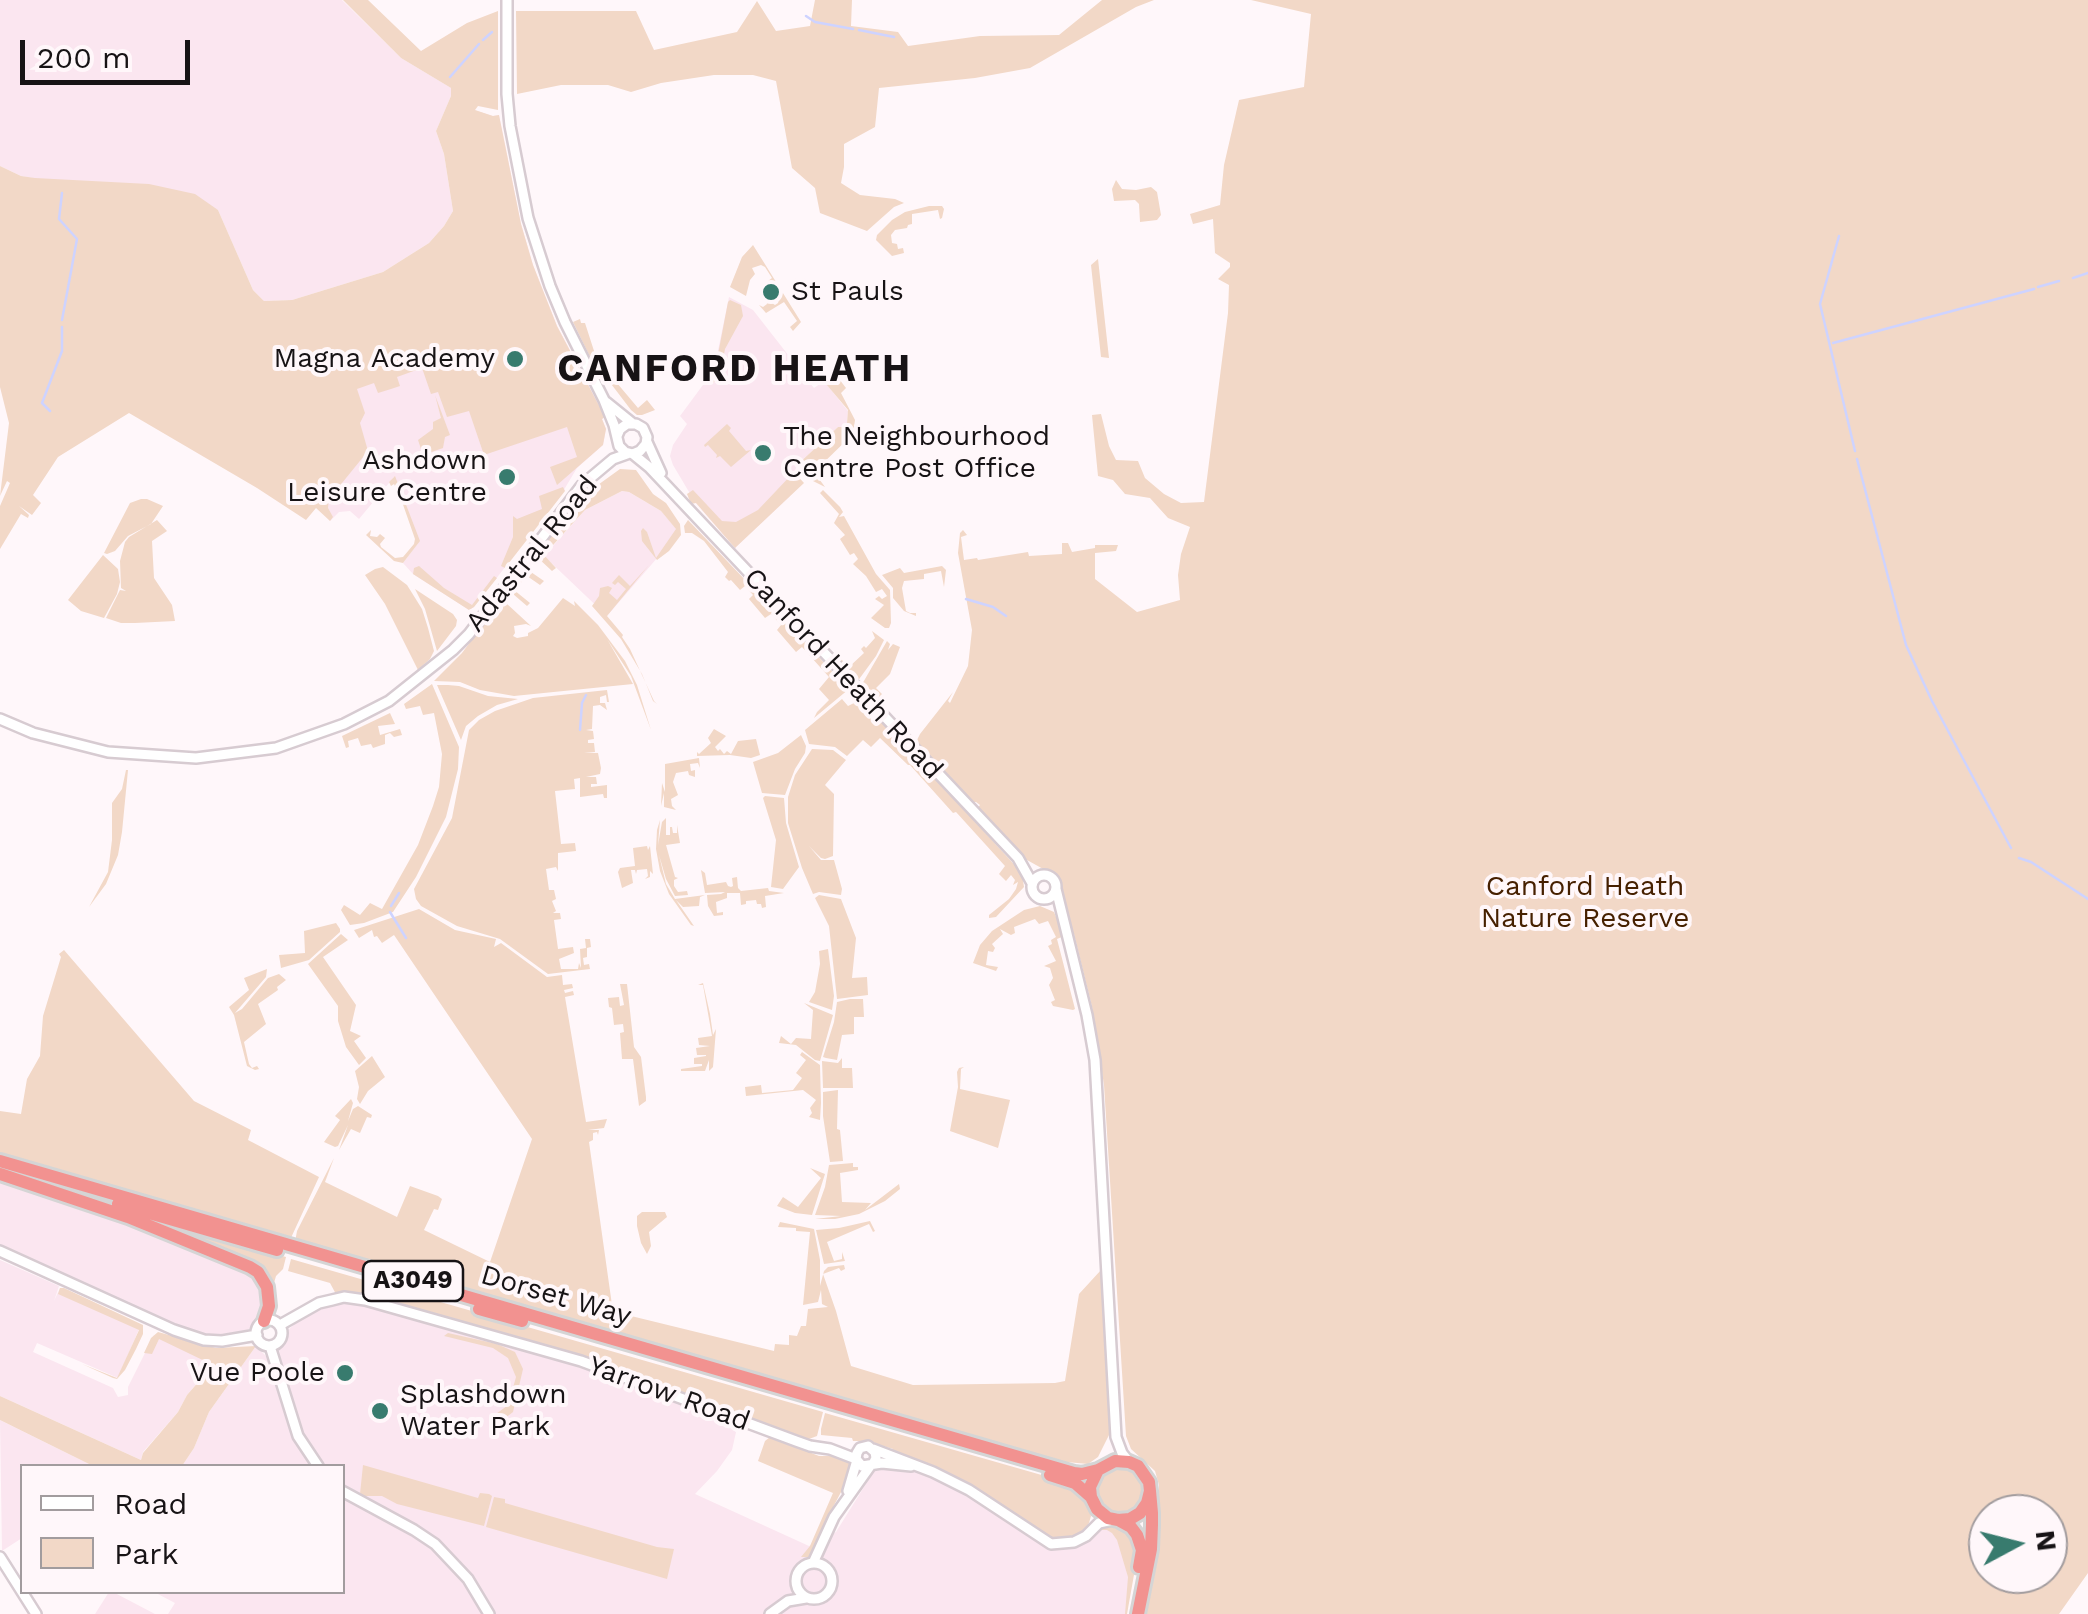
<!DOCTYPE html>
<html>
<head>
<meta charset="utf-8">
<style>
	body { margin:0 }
	#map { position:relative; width:2088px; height:1614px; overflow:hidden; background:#fff7fa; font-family:"Work Sans",sans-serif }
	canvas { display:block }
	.legend { position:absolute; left:20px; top:1464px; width:325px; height:130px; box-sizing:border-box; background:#fff7fa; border:2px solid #a29c9e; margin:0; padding:12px 18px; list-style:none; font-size:30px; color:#171315 }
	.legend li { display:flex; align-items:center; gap:20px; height:50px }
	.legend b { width:50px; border:2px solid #a29c9e }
	.north { position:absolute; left:1968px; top:1494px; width:100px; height:100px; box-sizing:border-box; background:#fff7fa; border:2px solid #a29c9e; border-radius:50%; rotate:83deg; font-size:28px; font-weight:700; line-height:40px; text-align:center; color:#171315 }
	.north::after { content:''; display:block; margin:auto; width:35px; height:45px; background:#387b6e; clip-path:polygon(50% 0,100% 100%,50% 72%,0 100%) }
	.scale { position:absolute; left:20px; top:40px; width:170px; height:45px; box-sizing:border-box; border:5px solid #171315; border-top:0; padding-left:12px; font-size:30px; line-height:35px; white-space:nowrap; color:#171315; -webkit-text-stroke:8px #fff7fa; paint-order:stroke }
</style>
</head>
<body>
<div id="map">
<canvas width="2088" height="1614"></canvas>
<ul class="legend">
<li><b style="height:12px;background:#fff"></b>Road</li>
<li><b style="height:28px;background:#f2d8c7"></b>Park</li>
</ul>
<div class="north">N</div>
<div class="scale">200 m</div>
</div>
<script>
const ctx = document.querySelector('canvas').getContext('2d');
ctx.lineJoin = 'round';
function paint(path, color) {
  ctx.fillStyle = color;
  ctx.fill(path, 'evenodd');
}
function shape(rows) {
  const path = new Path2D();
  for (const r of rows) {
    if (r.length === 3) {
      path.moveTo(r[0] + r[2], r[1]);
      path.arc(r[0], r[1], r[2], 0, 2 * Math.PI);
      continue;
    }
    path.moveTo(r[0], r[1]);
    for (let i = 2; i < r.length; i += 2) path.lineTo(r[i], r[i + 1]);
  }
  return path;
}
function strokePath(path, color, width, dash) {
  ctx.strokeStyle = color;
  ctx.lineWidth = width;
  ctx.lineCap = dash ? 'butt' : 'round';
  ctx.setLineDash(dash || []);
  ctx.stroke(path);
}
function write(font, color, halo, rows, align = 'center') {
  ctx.font = font + ' "Work Sans",sans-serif';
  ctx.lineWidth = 8;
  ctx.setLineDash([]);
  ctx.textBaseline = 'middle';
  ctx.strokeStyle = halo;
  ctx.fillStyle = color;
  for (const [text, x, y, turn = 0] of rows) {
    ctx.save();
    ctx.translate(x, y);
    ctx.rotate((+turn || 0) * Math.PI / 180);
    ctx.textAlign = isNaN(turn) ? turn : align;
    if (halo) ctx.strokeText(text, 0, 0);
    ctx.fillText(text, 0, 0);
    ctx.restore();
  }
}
paint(shape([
	[0,0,342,0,401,58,451,88,451,96,436,131,444,154,453,211,444,226,429,243,383,272,292,300,264,301,253,290,218,210,21,176,0,166],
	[474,110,493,116,499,115,521,224,533,265,557,326,601,408,605,417,602,419,606,429,603,445,577,468,559,498,474,607,469,610,413,574,403,563,418,543,394,477,359,519,350,511,339,512,330,521,245,316,448,253],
	[729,297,753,310,814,388,824,381,848,411,847,423,842,427,838,427,797,465,790,496,735,548,695,502,673,465,670,456,673,445,687,424,680,416,714,370],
	[622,491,629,492,661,511,677,529,677,535,607,616,544,556,585,510],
	[0,1178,83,1205,254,1275,265,1298,259,1321,244,1333,215,1339,170,1324,121,1300,0,1247],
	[0,1260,59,1286,54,1301,60,1288,140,1327,118,1378,37,1343,33,1352,113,1388,118,1397,128,1395,128,1387,154,1335,213,1364,187,1395,178,1412,143,1452,141,1460,0,1396],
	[344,1301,396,1312,579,1364,716,1417,736,1432,732,1450,717,1471,695,1494,809,1546,836,1532,874,1471,890,1469,916,1471,953,1488,980,1502,1048,1545,1060,1549,1074,1546,1100,1526,1133,1537,1127,1614,168,1614,175,1603,154,1592,342,1592,343,1495,362,1496,355,1495,343,1486,342,1466,323,1466,304,1438,280,1368,279,1350,284,1336,290,1328,308,1313,322,1306],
	[256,1346,266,1356,296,1439,312,1466,182,1466,194,1448,209,1412],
	[0,1420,93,1466,22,1466,22,1538,2,1551],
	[109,1592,113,1592,155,1614,95,1614]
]), '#fbe6f0');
paint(shape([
	[343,0,368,0,421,51,467,23,498,11,498,110,478,106,475,110,493,116,499,115,521,224,533,265,557,326,605,417,602,419,606,429,603,445,557,485,550,467,577,457,567,427,484,455,469,411,447,417,438,392,431,394,422,368,397,377,400,386,391,389,378,393,374,383,357,389,365,413,360,423,368,451,329,499,328,508,333,517,330,521,316,508,306,520,257,488,129,413,58,457,33,495,41,503,32,515,19,506,29,515,28,518,21,514,0,549,0,506,10,483,7,481,0,496,9,423,0,387,0,166,21,176,35,178,149,184,195,194,218,210,253,290,264,301,292,300,383,272,429,243,444,226,453,211,444,154,436,131,451,96,451,88,401,58],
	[815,0,852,0,851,26,898,32,908,46,980,36,1059,35,1102,0,1154,0,1136,7,1030,68,975,78,879,88,875,127,844,144,844,167,841,183,860,195,895,199,904,203,894,207,867,231,820,213,815,188,792,168,776,81,753,75,714,75,661,83,631,92,608,85,561,85,517,94,516,11,636,11,654,50,737,32,757,1,776,31,810,26],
	[1251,0,2088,0,2088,1573,2059,1614,1145,1614,1158,1547,1159,1485,1155,1471,1131,1449,1126,1436,1104,1085,1092,1007,1074,934,1071,935,1060,886,1054,875,1027,860,1013,848,977,809,980,805,976,802,969,803,920,748,917,740,920,734,953,692,948,701,950,703,968,666,972,630,958,553,960,533,963,530,967,535,961,537,964,560,977,558,978,560,1028,552,1029,556,1062,554,1062,543,1068,543,1072,552,1095,548,1095,545,1118,545,1116,551,1095,553,1095,579,1137,612,1180,600,1178,575,1181,554,1190,527,1168,518,1150,498,1125,494,1113,480,1098,476,1092,415,1101,414,1109,446,1116,460,1138,461,1145,478,1164,494,1181,503,1204,502,1228,313,1229,285,1218,279,1230,267,1230,263,1215,253,1213,219,1193,224,1190,214,1220,205,1224,165,1239,100,1304,87,1311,14],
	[1988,1514,2048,1514,2048,1574,1988,1574],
	[1116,180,1122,189,1136,190,1151,187,1157,192,1161,215,1157,220,1140,222,1139,204,1135,200,1114,201,1112,189],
	[929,206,942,206,944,209,942,218,940,219,938,210,912,214,912,224,908,225,907,228,895,230,891,235,892,243,897,244,898,249,903,248,904,253,892,256,876,240,877,235,892,220,905,212],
	[753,245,801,322,793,331,790,327,797,321,784,302,766,313,759,305,763,307,767,304,766,299,775,305,778,303,781,291,775,286,775,282,768,281,772,278,765,267,761,265,752,268,755,274,750,280,746,296,730,287,742,257],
	[1098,259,1109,358,1101,357,1094,293,1091,265],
	[730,300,741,305,743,316,725,349,720,376,712,384,709,374,714,370,716,365,728,302],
	[580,319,581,323,585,323,595,354,606,370,638,408,647,400,655,410,642,415,637,415,631,410,589,355,573,322],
	[842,366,847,368,836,375,846,388,841,393,855,420,853,434,814,472,825,487,807,478,798,469,797,465,838,427,843,427,847,423,848,410,826,384],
	[435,395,450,435,445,437,443,448,423,455,418,440,433,429,433,422,441,418],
	[727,424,731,428,729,431,746,451,751,450,731,467,720,456,716,458,717,455,708,445,705,447,704,445],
	[620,469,636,470,653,494,666,503,680,524,681,535,669,551,657,560,642,541,641,531,643,528,647,532,656,558,676,529,661,511,629,492,622,491,585,510,544,555,556,568,552,571,538,558,536,553,584,495],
	[794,472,804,483,735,548,696,503,691,504,687,494,693,490,722,521,736,522,758,510],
	[395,476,420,541,403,563,394,561,366,535,371,530,370,536,377,537,380,534,385,538,380,544,381,547,395,558,403,557,414,544,415,539,400,496,394,484,391,486,389,482],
	[563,487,565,491,505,568,501,566,513,537,513,516,517,519,542,509,539,496],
	[823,490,840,507,843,512,839,517,844,516,876,574,890,590,891,623,889,628,885,628,871,618,884,605,875,599,879,596,882,599,887,596,882,589,876,592,866,576,853,564,858,559,854,553,850,555,840,539,845,535,834,523,839,514,820,493],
	[141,499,147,499,163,506,151,524,128,536,115,551,107,554,104,553,130,503],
	[157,520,167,531,152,541,154,578,172,605,175,621,135,623,121,623,106,618,120,590,126,591,121,588,120,561,125,542,129,537],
	[688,520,849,689,814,718,817,712,829,700,819,689,829,677,802,647,796,652,777,630,781,625,771,614,765,618,749,599,753,595,745,586,740,590,731,580,729,581,725,577,728,572,704,541,692,533,685,533,684,526],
	[103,555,118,569,120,582,117,594,104,618,81,611,68,600],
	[649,565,607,616,623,635,622,637,630,649,654,701,657,704,662,703,657,704,653,701,642,674,621,639,592,606,599,596,600,588,608,586,612,588,609,593,617,600,626,589,618,582,615,585,612,583,619,575,630,586],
	[419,566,444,588,472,605,494,576,497,578,474,607,469,610,413,574,414,568],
	[942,566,946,570,944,587,941,571,924,574,924,579,904,581,902,588,906,611,910,613,916,613,916,616,904,611,893,598,893,588,882,575,900,568,904,573],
	[383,567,407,585,422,609,428,628,434,651,430,659,418,670,385,604,365,575,375,569],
	[523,570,528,570,544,581,540,585,527,576,514,590,530,603,527,606,513,594,506,603,531,626,526,624,514,626,515,633,513,636,517,638,528,636,528,633,538,628,563,598,575,606,574,601,598,625,625,661,637,685,651,730,631,676,607,639,633,684,514,696,480,690,460,682,434,681,462,653],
	[415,589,453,614,457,620,456,626,437,651,425,609],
	[872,631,884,640,876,656,857,682,832,657,836,654,849,667,864,653,861,649,864,646,866,648,875,638],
	[887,641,890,644,888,650,893,644,900,647,890,674,876,688,882,694,875,701,861,686],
	[432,684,459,747,458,769,446,817,416,877,393,912,364,923,350,925,341,910,344,905,360,915,370,903,382,909,418,845,433,806,439,787,442,754,434,713,423,715,420,706,406,709,404,704],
	[448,685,459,686,488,696,518,699,497,705,478,716,466,726,461,740,437,685],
	[607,690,609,702,607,702,606,695,600,697,600,703,605,703,607,710,600,705,593,706,592,729,586,730,593,731,594,739,588,740,588,743,594,743,595,752,584,753,598,753,601,768,600,774,586,777,596,777,597,784,591,784,591,787,607,785,607,798,604,798,603,794,580,797,580,778,574,779,575,789,555,791,561,844,575,843,576,851,558,853,558,871,556,867,546,869,549,890,554,890,556,899,552,901,556,911,553,913,560,913,561,919,554,920,558,949,573,947,574,953,559,959,561,969,578,969,579,963,581,968,580,949,586,948,585,939,590,939,591,947,587,948,587,957,583,958,584,965,589,964,590,969,548,974,500,939,457,926,421,906,416,899,414,889,452,818,469,730,479,720,495,711,533,698],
	[856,696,905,745,1022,873,1024,887,996,917,989,918,989,915,1009,899,1016,889,1018,882,1013,885,1015,880,1011,875,1006,881,999,874,1005,866,956,812,953,813,910,765,908,765,880,738,871,747,863,740,847,756,835,747,809,744,805,730,842,699,848,706,854,703],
	[390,713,395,724,378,726,380,735,400,729,402,735,394,737,390,733,385,735,385,744,373,748,371,744,361,746,358,738,348,741,349,747,346,748,342,736],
	[714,729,726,736,715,747,718,751,720,749,724,754,727,751,731,754,738,741,756,739,760,755,751,758,730,755,697,756,697,752,699,754,711,743,708,738],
	[801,735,806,746,805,753,795,769,785,795,762,793,753,762,778,753],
	[812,749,833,750,846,760,825,785,834,794,833,856,825,859,821,858,809,846,821,860,834,860,842,889,841,895,819,892,813,894,802,868,788,823,788,797,795,775],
	[699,758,700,768,698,763,690,764,691,771,695,770,695,777,689,775,688,771,676,773,673,782,678,795,671,799,672,806,676,810,664,807,664,793,661,806,662,783,665,792,665,764],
	[126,770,128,770,122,832,118,855,106,884,89,907,108,872,112,840,112,803,122,789],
	[765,796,784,798,786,823,799,867,783,889,771,887,776,840,763,798],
	[666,818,666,835,670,835,670,827,672,827,673,833,677,833,677,825,680,843,666,845,675,877,678,878,674,880,674,886,678,892,687,891,688,895,675,896,666,879,659,855,666,884,675,899,705,895,700,897,699,906,683,907,676,900,694,926,691,925,669,894,660,871,656,849,657,830,660,820,658,845,662,822],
	[647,846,648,850,650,846,653,874,650,871,650,877,645,879,648,876,647,869,637,870,636,874,635,870,631,870,633,883,622,888,618,872,620,868,635,866,633,848],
	[701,870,705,873,707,885,726,882,728,886,731,887,733,886,732,878,737,877,738,888,741,891,768,888,769,891,784,893,765,896,766,907,762,908,761,904,757,904,756,900,746,901,746,904,741,905,740,893,727,893,727,898,716,902,717,913,723,912,723,915,714,916,708,906,707,895,721,894,725,892,705,893],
	[819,895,841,899,856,938,852,978,867,977,868,995,837,999,829,926,815,898],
	[1040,906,1054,912,1064,936,1057,939,1075,1009,1073,1010,1053,1006,1051,1002,1055,1000,1049,985,1053,978,1050,968,1044,966,1056,961,1048,946,1052,944,1051,940,1056,937,1048,921,1039,924,1035,919,1014,927,1015,933,1011,935,1000,929,1003,934,992,944,995,948,993,952,988,951,986,965,998,967,996,971,973,963,980,945,992,931,1024,910],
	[419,909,455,930,496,939,494,947,501,943,547,977,562,975,563,985,572,984,573,988,564,990,565,993,573,991,574,995,565,997,586,1122,607,1119,604,1128,588,1130,599,1130,598,1135,597,1132,593,1133,593,1140,589,1142,612,1305,627,1315,774,1351,775,1344,789,1345,789,1335,797,1336,801,1326,806,1326,808,1309,828,1307,822,1304,821,1290,818,1302,803,1305,810,1232,796,1231,796,1228,778,1227,780,1222,814,1229,820,1260,820,1286,824,1271,828,1267,844,1265,845,1269,841,1271,839,1268,823,1274,836,1311,851,1366,913,1385,1055,1383,1065,1381,1079,1294,1101,1270,1111,1431,1098,1457,1088,1464,1056,1461,523,1309,524,1305,307,1242,304,1244,295,1242,297,1231,334,1158,325,1182,397,1217,410,1186,438,1196,442,1199,438,1210,434,1209,424,1230,490,1262,532,1139,394,935,382,943,377,936,374,937,372,930,359,938,354,930],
	[336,923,340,929,340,932,309,960,281,968,279,955,305,953,304,931],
	[341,934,348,940,323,957,356,1005,350,1031,361,1036,354,1041,366,1058,359,1065,346,1047,338,1021,338,1006,308,964],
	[828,949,834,996,832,1010,809,1002,815,992,820,964,819,951],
	[64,950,194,1101,251,1130,248,1140,319,1177,290,1240,0,1153,0,1111,21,1114,27,1079,40,1056,43,1016,61,957,59,954],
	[267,969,266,977,235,1013,242,1009,268,978,279,974,286,980,277,987,278,990,258,1004,266,1024,244,1042,249,1064,252,1068,257,1066,259,1069,255,1070,247,1066,234,1015,229,1007,249,990,244,978],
	[703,983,710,1014,713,1035,716,1029,713,1067,709,1071,709,1060,705,1071,681,1071,681,1069,702,1066,702,1064,694,1064,694,1058,706,1056,706,1055,697,1055,696,1048,710,1046,699,1045,698,1038,712,1036,703,985,698,985],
	[620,984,627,984,634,1047,641,1057,646,1097,646,1101,639,1106,633,1059,622,1059,620,1033,624,1032,623,1024,614,1025,612,1008,609,1007,608,998,619,997,620,1006,624,1005],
	[850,999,863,999,864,1017,854,1017,854,1034,842,1035,837,1060,826,1058,823,1057,834,1022,837,1002],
	[804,1003,833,1015,820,1061,815,1060,796,1045,779,1043,781,1036,791,1044,796,1038,811,1039,813,1010],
	[802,1052,820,1065,821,1103,820,1120,809,1117,812,1113,810,1108,816,1100,803,1090,746,1096,745,1087,761,1085,762,1093,793,1090,802,1078,796,1073,806,1060,800,1055],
	[372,1056,385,1077,368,1091,360,1104,357,1099,359,1087,355,1071],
	[842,1058,842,1068,852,1068,853,1088,823,1088,822,1061,838,1063],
	[964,1067,961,1069,960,1089,1010,1100,998,1148,950,1131,958,1087,957,1072,959,1068],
	[838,1090,837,1129,840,1130,843,1161,830,1162,823,1116,823,1092],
	[351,1099,353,1103,348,1121,353,1109,358,1106,372,1115,371,1118,367,1117,360,1133,351,1129,339,1150,348,1125,338,1146,335,1147,324,1142,340,1120,335,1116],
	[853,1163,853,1167,858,1167,858,1170,840,1173,842,1202,871,1203,865,1210,899,1184,900,1189,885,1201,859,1214,835,1219,815,1219,841,1216,815,1215,825,1187,829,1165],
	[810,1168,825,1174,812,1215,795,1213,777,1206,783,1197,798,1207,821,1178],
	[642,1212,665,1212,667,1217,649,1232,651,1246,647,1254,641,1243,637,1226,637,1216],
	[132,1213,286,1257,283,1269,276,1276,274,1283,276,1299,272,1311,267,1281],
	[870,1221,875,1231,873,1232,869,1224,827,1242,834,1261,842,1259,842,1252,845,1261,824,1264,816,1230,839,1228],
	[291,1259,823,1412,817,1436,809,1439,795,1435,794,1437,725,1410,616,1374,580,1357,536,1343,361,1297,337,1296,330,1283,288,1271],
	[60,1288,64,1288,143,1325,143,1334,136,1349,125,1370,117,1379,113,1378,82,1364,117,1378,139,1330,58,1294],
	[158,1332,216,1348,256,1346,209,1412,194,1448,182,1466,93,1466,0,1420,0,1396,141,1460,143,1453,178,1412,187,1395,213,1365,159,1339,152,1354,144,1353,151,1338],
	[448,1333,497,1344,515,1352,523,1369,513,1412,504,1419,493,1416,507,1406,511,1395,516,1377,508,1358,493,1348,444,1336],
	[825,1413,1066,1482,1086,1500,1091,1516,1089,1523,1085,1530,1074,1538,1053,1540,944,1474,893,1451,893,1449,866,1441,853,1441,852,1438,821,1435,821,1429],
	[770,1437,819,1456,836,1456,848,1460,851,1464,850,1475,821,1530,816,1550,809,1557,801,1557,810,1546,833,1493,758,1461,765,1441],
	[363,1465,478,1498,480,1493,489,1494,492,1496,484,1526,397,1504,382,1496,364,1496,360,1494],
	[1119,1490,24],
	[494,1497,505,1499,505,1503,657,1547,674,1549,667,1579,486,1527],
	[1111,1525,1118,1525,1127,1531,1136,1543,1137,1558,1127,1614,1125,1614,1128,1577,1117,1540,1112,1533,1107,1530,1095,1530,1100,1526]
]), '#f2d8c7');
strokePath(shape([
	[806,16,815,22,853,29],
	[859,30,894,37],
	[483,40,492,32],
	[450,77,479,44],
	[1839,236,1820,304,1855,451],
	[2073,278,2088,273],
	[2038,287,2059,281],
	[62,320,77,239,59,219,62,193],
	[1833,343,2034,289],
	[50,411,42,403,62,351,62,327],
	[1857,459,1906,645,1932,701,2011,848],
	[966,599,993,607,1006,616],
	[580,730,582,703,586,695],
	[2019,858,2031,862,2088,899],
	[391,906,399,893],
	[390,912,406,938]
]), '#ced3ff', 2.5);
const secondary = shape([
	[507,0,507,94,510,126,528,218,550,286,565,322,604,400,614,425,619,446,625,452,633,454,649,467,1018,858,1032,883],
	[606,402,632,423],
	[617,436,620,429,627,424,636,424,643,428,647,437,646,444,640,451,633,454],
	[647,442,661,473],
	[0,719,33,733,108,752,196,758,276,748,344,724,389,701,453,650,469,634,582,485,613,459,627,454],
	[1044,887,12],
	[1056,889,1087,1015,1095,1060,1116,1437,1122,1453,1129,1462],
	[0,1251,174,1330,204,1340,222,1341,257,1335],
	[269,1333,13],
	[280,1325,319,1303,332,1300,344,1297,365,1300,581,1361,796,1441,810,1446,830,1449,856,1459],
	[270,1346,298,1436,318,1466],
	[873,1449,933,1472,969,1490,1051,1544,1074,1542,1086,1536,1099,1523,1113,1520],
	[873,1464,876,1458,875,1452,868,1446,860,1448,857,1453,856,1459,862,1466,882,1463,911,1466],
	[342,1491,414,1530,435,1544,468,1579,489,1614],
	[848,1491,857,1460],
	[0,1557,36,1614],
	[813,1563,834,1517,871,1465],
	[814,1581,18],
	[770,1614,788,1601,806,1598]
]);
const highway = shape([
	[0,1161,1074,1473,1082,1474,1098,1470],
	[0,1174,128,1217,250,1267,258,1272,267,1287,269,1306,264,1321],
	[118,1204,277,1250],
	[479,1309,522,1321],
	[1050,1475,1075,1483,1091,1497],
	[1120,1521,1131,1527,1137,1535,1142,1550,1139,1567],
	[1138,1614,1151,1549,1152,1525,1152,1513,1150,1491,1149,1482,1138,1466,1129,1462,1115,1461,1098,1470,1090,1487,1091,1497,1097,1509,1108,1518,1118,1520,1130,1519,1140,1513,1147,1503,1150,1491]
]);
strokePath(secondary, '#d7cbd1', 14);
strokePath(highway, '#d5d5d5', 18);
strokePath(secondary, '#fff', 9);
strokePath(highway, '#f29290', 12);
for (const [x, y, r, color] of [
	[771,292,10,"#387b6e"],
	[515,359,10,"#387b6e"],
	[763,453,10,"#387b6e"],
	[507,477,10,"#387b6e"],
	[345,1373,10,"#387b6e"],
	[380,1411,10,"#387b6e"]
]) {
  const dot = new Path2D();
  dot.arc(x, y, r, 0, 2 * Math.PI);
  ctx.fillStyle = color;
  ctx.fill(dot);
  strokePath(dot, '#fff7fa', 4);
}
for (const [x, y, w] of [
	[413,1281,100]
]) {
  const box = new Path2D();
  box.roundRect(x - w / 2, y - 20, w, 40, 8);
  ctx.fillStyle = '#fff7fa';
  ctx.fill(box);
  strokePath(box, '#171315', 2.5);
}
write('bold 25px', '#171315', null, [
	["A3049",413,1281]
]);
write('28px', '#171315', '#fff7fa', [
	["St Pauls",791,292],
	["Magna Academy",495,359,"right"],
	["The Neighbourhood",783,437],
	["Centre Post Office",783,469],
	["Ashdown",487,461,"right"],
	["Leisure Centre",487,493,"right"],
	["Vue Poole",325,1373,"right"],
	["Splashdown",400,1395],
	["Water Park",400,1427]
], 'left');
write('28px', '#171315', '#fff7fa', [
	["Adastral Road",532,554,-51],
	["Canford Heath Road",843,674,47],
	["Dorset Way",556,1296,16],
	["Yarrow Road",669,1394,20]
]);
write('28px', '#462000', '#fff7fa', [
	["Canford Heath",1585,887],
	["Nature Reserve",1585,919]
]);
ctx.letterSpacing = '2.5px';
write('bold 38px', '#171315', '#fff7fa', [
	["CANFORD HEATH",735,370]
]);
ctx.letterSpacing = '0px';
</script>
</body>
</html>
